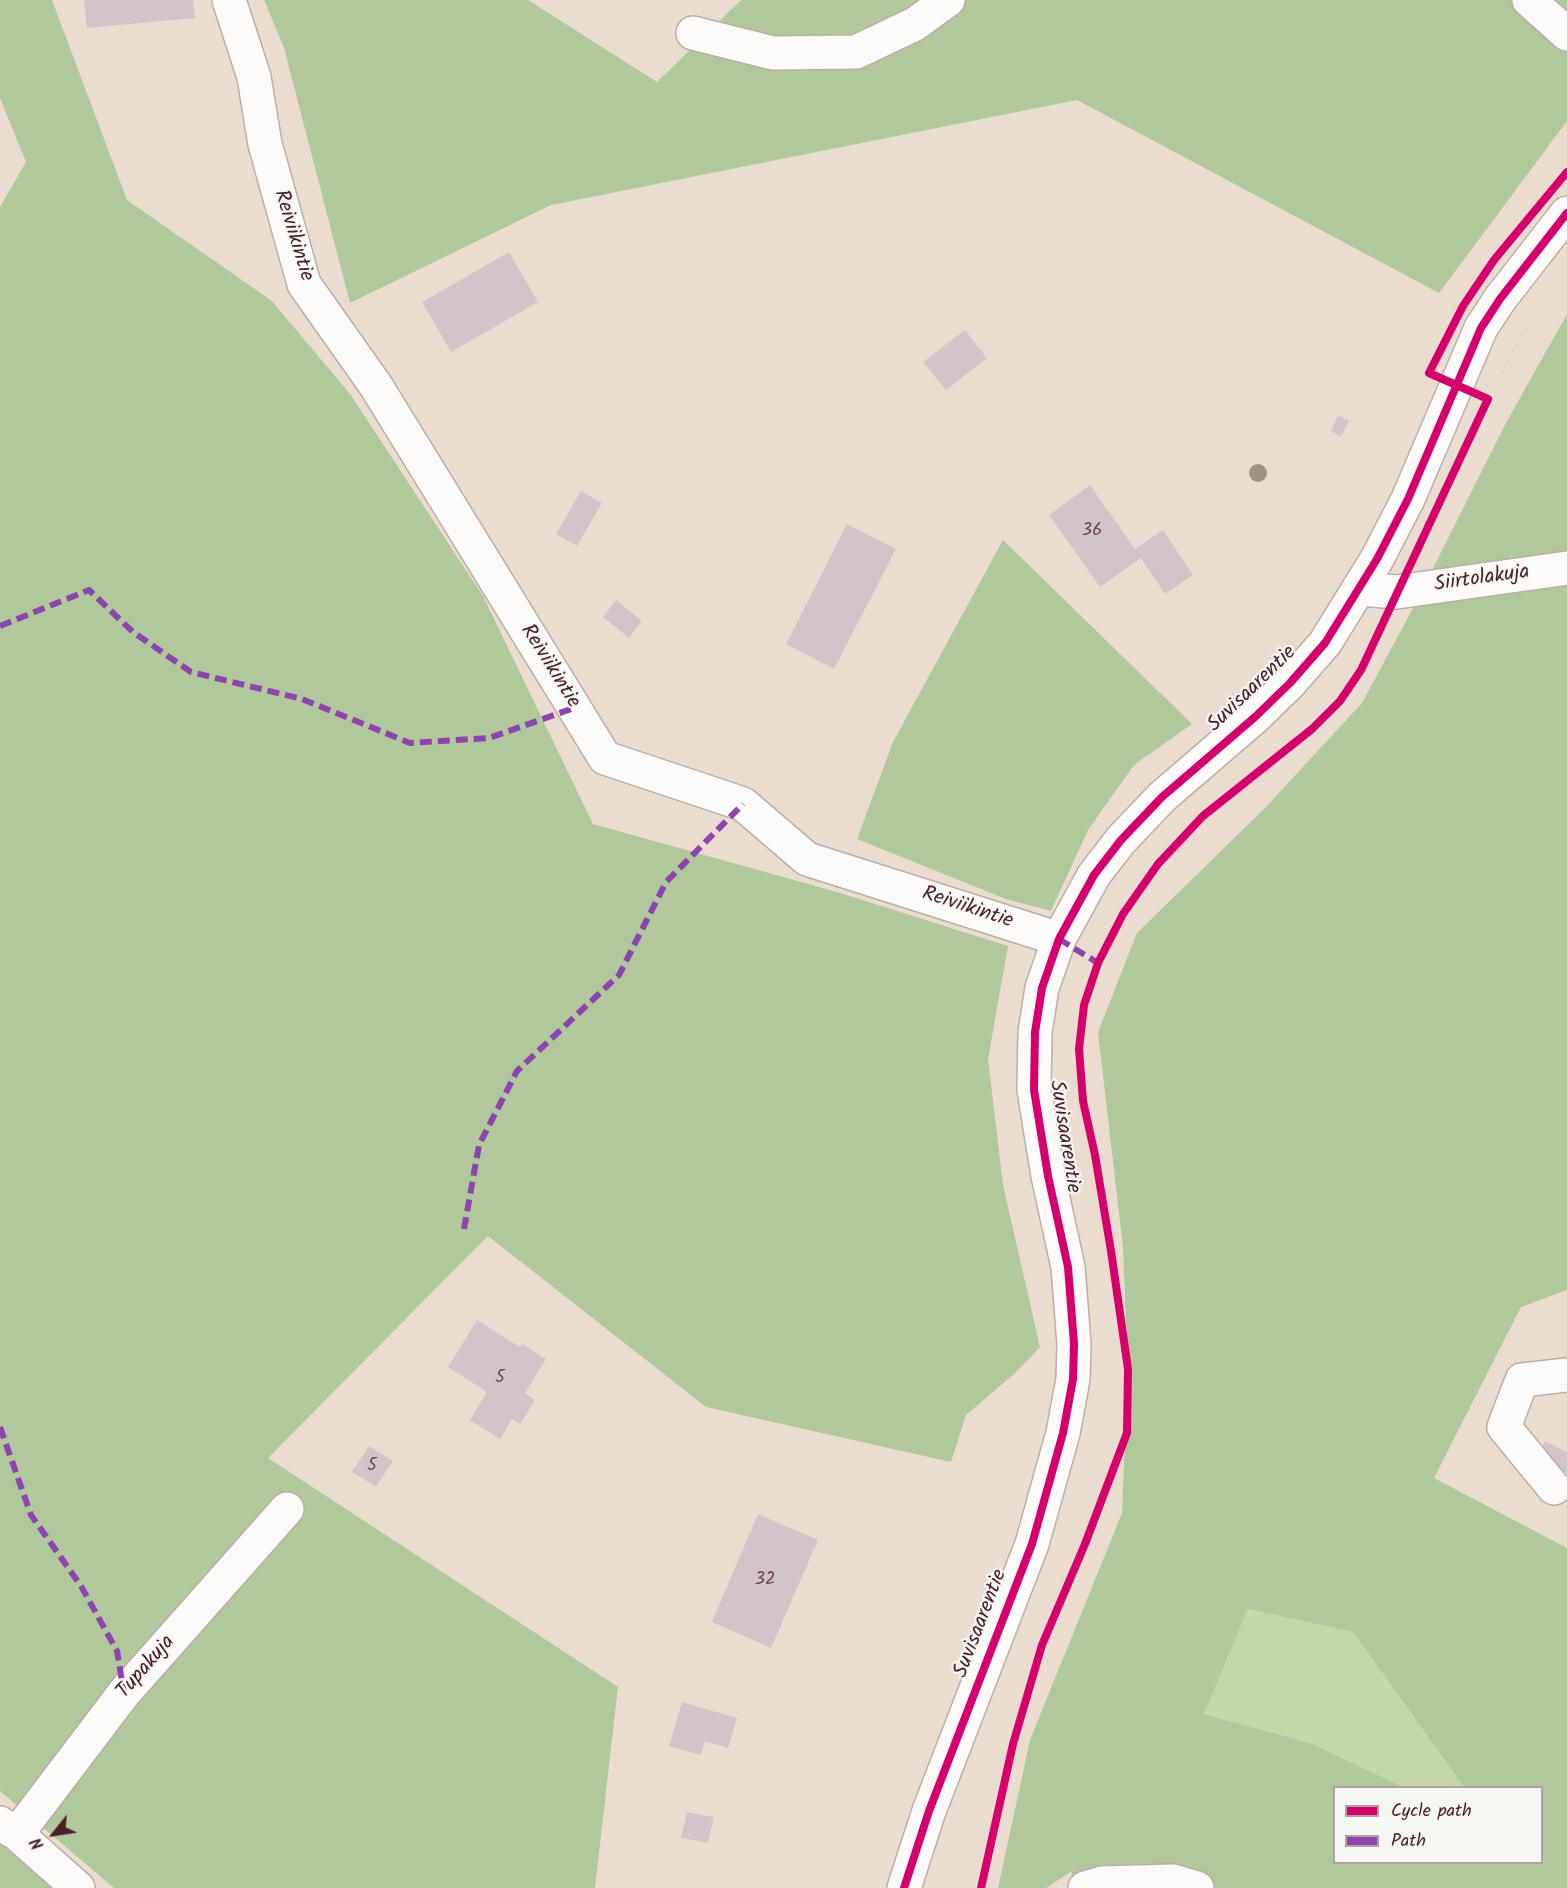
<!DOCTYPE html>
<html>
<head>
<meta charset="utf-8">
<style>
	body { margin:0 }
	#map { position:relative; width:1567px; height:1888px; overflow:hidden; background:#eaddd0; font-family:Kalam,sans-serif }
	canvas { display:block }
	.legend { position:absolute; left:1333px; top:1786px; width:210px; height:78px; box-sizing:border-box; background:#f6f6f2; border:2px solid #b1a0a2; margin:0; padding:8px 10px; list-style:none; font-size:18px; color:#4a1f2b }
	.legend li { display:flex; align-items:center; gap:12px; height:30px }
	.legend b { width:30px; border:2px solid #b1a0a2 }
	.north { position:absolute; left:24px; top:1804px; width:60px; height:60px; -webkit-text-stroke:4px #f6f6f2; paint-order:stroke; rotate:240deg; font-size:16px; font-weight:700; line-height:24px; text-align:center; color:#4a1f2b }
	.north::after { content:''; display:block; margin:auto; width:21px; height:27px; background:#4a1f2b; clip-path:polygon(50% 0,100% 100%,50% 72%,0 100%) }
</style>
</head>
<body>
<div id="map">
<canvas width="1567" height="1888"></canvas>
<ul class="legend">
<li><b style="height:8px;background:#d6006c"></b>Cycle path</li>
<li><b style="height:8px;background:#8e44ad"></b>Path</li>
</ul>
<div class="north">N</div>
</div>
<script>
const ctx = document.querySelector('canvas').getContext('2d');
ctx.lineJoin = 'round';
function paint(path, color) {
  ctx.fillStyle = color;
  ctx.fill(path, 'evenodd');
}
function shape(rows) {
  const path = new Path2D();
  for (const r of rows) {
    path.moveTo(r[0], r[1]);
    for (let i = 2; i < r.length; i += 2) path.lineTo(r[i], r[i + 1]);
  }
  return path;
}
function strokePath(path, color, width, dash) {
  ctx.strokeStyle = color;
  ctx.lineWidth = width;
  ctx.lineCap = dash ? 'butt' : 'round';
  ctx.setLineDash(dash || []);
  ctx.stroke(path);
}
function write(font, color, halo, rows, align = 'center') {
  ctx.font = font + ' Kalam,sans-serif';
  ctx.lineWidth = 4.5;
  ctx.setLineDash([]);
  ctx.textBaseline = 'middle';
  ctx.strokeStyle = halo;
  ctx.fillStyle = color;
  for (const [text, x, y, turn = 0] of rows) {
    ctx.save();
    ctx.translate(x, y);
    ctx.rotate((+turn || 0) * Math.PI / 180);
    ctx.textAlign = isNaN(turn) ? turn : align;
    if (halo) ctx.strokeText(text, 0, 0);
    ctx.fillText(text, 0, 0);
    ctx.restore();
  }
}
paint(shape([
	[1248,1609,1353,1632,1464,1787,1403,1787,1313,1744,1204,1714]
]), '#c2d8a6');
paint(shape([
	[0,0,52,0,127,200,272,301,350,394,483,596,593,824,837,892,1008,946,988,1059,1003,1185,1040,1347,1015,1373,966,1415,951,1462,706,1407,488,1236,268,1458,618,1687,595,1888,114,1888,0,1791,0,207,26,162,0,98],
	[264,0,528,0,657,82,741,0,1567,0,1567,121,1439,293,1077,100,551,205,350,303,284,48],
	[1567,314,1567,1290,1521,1307,1434,1478,1567,1548,1567,1888,1070,1888,1072,1871,1046,1888,998,1888,1030,1740,1122,1513,1128,1369,1123,1248,1098,1032,1137,933,1265,808,1362,703,1412,610,1506,423],
	[1248,1609,1353,1632,1464,1787,1542,1788,1542,1862,1334,1862,1334,1788,1403,1787,1313,1744,1204,1714],
	[1003,540,1192,724,1134,765,1088,830,1051,911,1006,899,857,839,893,742],
	[0,1838,60,1888,0,1888]
]), '#b0c89c');
paint(shape([
	[84,0,193,0,195,18,87,28],
	[509,252,538,302,451,352,422,302],
	[965,330,987,358,946,390,923,362],
	[1338,415,1349,421,1341,437,1331,431],
	[1090,485,1135,549,1163,530,1193,575,1165,594,1141,558,1100,587,1049,515],
	[581,491,602,503,577,546,556,534],
	[847,524,896,549,834,669,786,644],
	[616,600,642,621,629,638,603,617],
	[477,1320,520,1347,522,1344,546,1359,525,1393,535,1400,520,1424,512,1419,500,1439,470,1420,487,1392,448,1367],
	[1545,1441,1567,1452,1567,1473,1537,1457],
	[369,1446,393,1461,376,1487,352,1472],
	[758,1514,818,1540,771,1648,712,1622],
	[682,1702,737,1718,728,1748,705,1741,701,1755,669,1746],
	[687,1812,714,1817,708,1843,681,1838]
]), '#d2c5ca');
const minor = shape([
	[229,0,254,77,265,144,304,284,376,386,605,758,743,804,807,859,1059,939],
	[1529,0,1567,34],
	[693,33,773,53,856,52,915,24,948,0],
	[1360,589,1397,592,1567,568],
	[1554,1488,1504,1427,1522,1380,1567,1375],
	[0,1823,17,1834,78,1888],
	[17,1834,124,1693,287,1509],
	[904,1888,929,1811,1032,1544,1063,1433,1073,1379,1074,1344,1068,1267,1048,1176,1034,1090,1035,1032,1042,988,1059,939,1094,875,1121,840,1162,797,1255,717,1290,683,1325,643,1377,559,1408,499,1481,328,1500,299,1567,213],
	[1085,1888,1102,1883,1173,1881,1197,1888]
]);
strokePath(minor, '#baaea7', 36);
strokePath(shape([
	[1502,372,1525,328]
]), '#d7d1ce', 4, [1.5, 4.5]);
strokePath(minor, '#fcfaf8', 33);
strokePath(shape([
	[0,626,89,590,133,632,191,672,302,699,410,743,489,738,574,708],
	[1059,939,1098,963],
	[464,1229,479,1145,517,1071,619,975,666,882,743,804],
	[0,1427,31,1515,81,1586,117,1651,124,1693]
]), '#8e44ad', 6, [12, 6]);
strokePath(shape([
	[904,1888,929,1811,1032,1544,1063,1433,1073,1379,1074,1344,1068,1267,1048,1176,1034,1090,1035,1032,1042,988,1059,939,1094,875,1121,840,1162,797,1255,717,1290,683,1325,643,1377,559,1408,499,1481,328,1500,299,1567,213],
	[981,1888,1013,1744,1042,1645,1085,1544,1127,1433,1128,1369,1111,1251,1095,1155,1083,1101,1079,1049,1084,1005,1098,963,1123,914,1158,864,1203,816,1312,729,1340,701,1361,670,1488,399,1429,373,1463,306,1494,260,1567,172]
]), '#d6006c', 8);
ctx.fillStyle = '#a09284';
for (const [x, y] of [
	[1258,473]
]) {
  ctx.beginPath();
  ctx.arc(x, y, 9, 0, 2 * Math.PI);
  ctx.fill();
}
write('18px', '#6c4853', null, [
	["36",1092,532],
	["5",500,1379],
	["5",372,1467],
	["32",765,1581]
]);
write('21px', '#4a1f2b', '#f6f6f2', [
	["Reiviikintie",292,236,73],
	["Siirtolakuja",1482,580,-8],
	["Reiviikintie",549,667,58],
	["Suvisaarentie",1253,690,-44],
	["Reiviikintie",967,909,18],
	["Suvisaarentie",1063,1137,81],
	["Suvisaarentie",982,1624,-69],
	["Tupakuja",147,1668,-49]
]);
</script>
</body>
</html>
